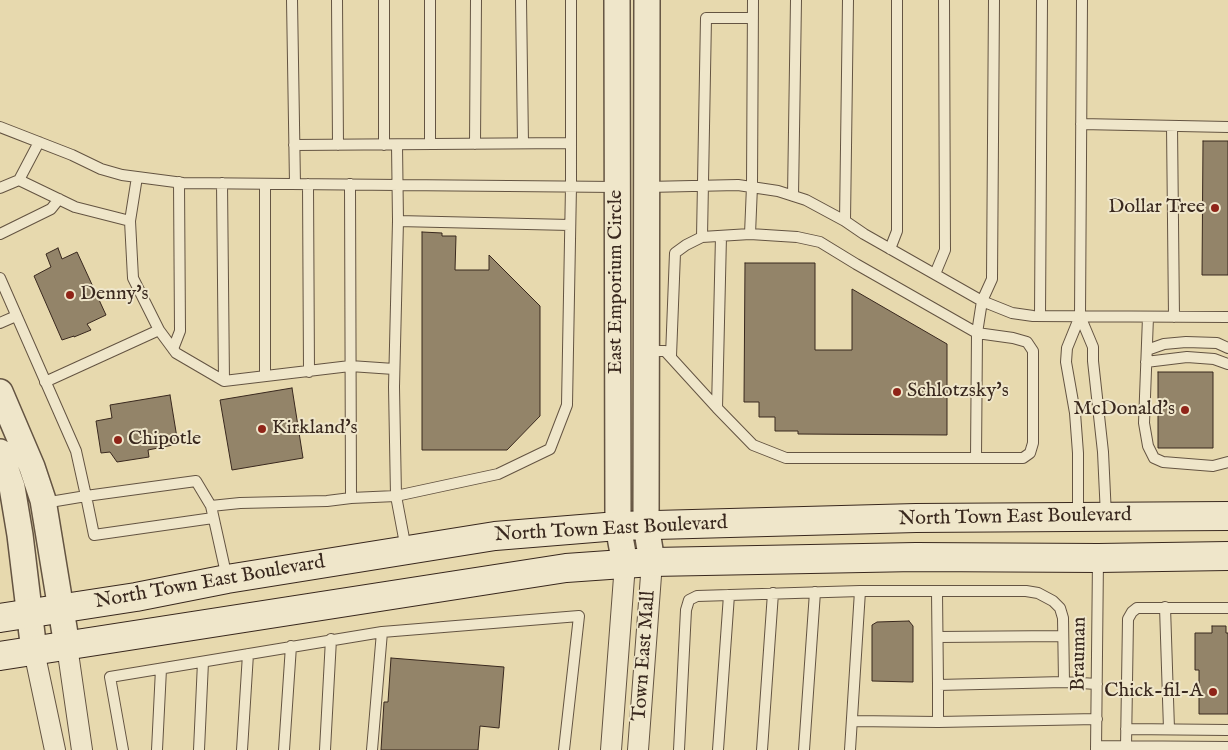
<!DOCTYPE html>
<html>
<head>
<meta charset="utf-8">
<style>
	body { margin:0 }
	canvas { display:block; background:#e7d9ae }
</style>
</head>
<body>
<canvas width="1228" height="750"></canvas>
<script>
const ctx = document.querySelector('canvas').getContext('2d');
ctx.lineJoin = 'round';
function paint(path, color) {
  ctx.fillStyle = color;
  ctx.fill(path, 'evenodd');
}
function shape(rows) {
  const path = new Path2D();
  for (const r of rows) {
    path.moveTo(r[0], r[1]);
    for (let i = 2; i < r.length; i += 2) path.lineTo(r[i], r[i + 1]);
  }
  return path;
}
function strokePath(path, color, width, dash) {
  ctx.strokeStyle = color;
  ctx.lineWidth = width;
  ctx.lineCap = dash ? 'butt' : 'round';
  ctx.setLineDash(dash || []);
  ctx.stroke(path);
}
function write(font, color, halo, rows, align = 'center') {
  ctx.font = font + ' "IM FELL English",serif';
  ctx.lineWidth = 4;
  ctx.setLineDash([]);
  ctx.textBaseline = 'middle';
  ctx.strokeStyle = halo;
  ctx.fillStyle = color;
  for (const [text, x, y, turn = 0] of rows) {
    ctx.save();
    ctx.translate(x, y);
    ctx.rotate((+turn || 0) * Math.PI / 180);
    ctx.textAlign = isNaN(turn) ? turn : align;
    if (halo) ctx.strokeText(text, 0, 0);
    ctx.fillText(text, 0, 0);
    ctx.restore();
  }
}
const building = shape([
	[1203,141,1228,141,1228,275,1202,275,1203,141],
	[422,232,442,233,442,236,456,236,455,270,489,270,489,255,540,306,540,416,507,450,422,450,422,232],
	[58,248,62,259,77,252,106,315,87,324,91,330,74,337,74,336,62,340,34,276,51,267,46,254,58,248],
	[745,263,815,263,815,350,852,350,852,289,947,344,947,435,798,434,798,431,775,431,775,417,759,417,759,402,744,402,745,263],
	[1158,372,1213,372,1213,448,1158,448,1158,372],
	[292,388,303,458,232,470,220,400,292,388],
	[170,395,178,444,148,450,149,457,117,462,110,452,101,453,96,421,112,418,110,405,170,395],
	[909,621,913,626,913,682,872,681,872,625,877,622,909,621],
	[1212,626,1226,626,1226,633,1228,633,1228,714,1199,714,1199,670,1195,670,1195,633,1212,633,1212,626],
	[391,658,504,667,499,728,480,726,478,750,381,750,384,702,388,702,391,658]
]);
paint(building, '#938469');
strokePath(building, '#39281e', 1);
const service = shape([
	[292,0,295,184],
	[337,0,338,145],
	[430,0,430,144],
	[521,0,523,143],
	[753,0,752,186,750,234,797,237,820,242,856,264,977,333,1013,338,1027,342,1033,351,1033,443,1030,453,1023,458,976,458],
	[1081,124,1228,127],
	[1172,126,1174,317],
	[0,127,72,155,101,169,122,175,183,183,616,187],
	[475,144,476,0],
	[294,145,571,143],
	[384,145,384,0],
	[397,145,398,221,394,387,396,496,406,549],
	[19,180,75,207,130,221,137,177],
	[222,183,224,381],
	[265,184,265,376],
	[308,184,309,372],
	[350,184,351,498],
	[647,187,738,185,778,191,806,200,845,221,864,234,982,301,1012,313,1033,316,1228,317],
	[0,188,19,180,39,142],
	[793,196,796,0],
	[398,221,570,225],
	[845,221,848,0],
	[0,234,51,209,59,199],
	[750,234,702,237,706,18,753,18],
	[890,249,897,231,897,0],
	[935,274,945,250,944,0],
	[0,278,76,451,86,496,44,503],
	[1040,316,1042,0],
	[1080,316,1093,347,1093,361,1103,452,1106,516],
	[1148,317,1144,423,1148,446,1154,458,1163,462,1213,466,1228,462],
	[0,323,16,316],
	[159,330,176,353,224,381,350,366,394,369],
	[173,349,180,331,179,182],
	[1147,350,1164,344,1186,342,1217,343,1228,348],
	[647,351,665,351,717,408,753,445,786,458,976,458,977,333,982,301,992,279,994,0],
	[671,356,675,253,686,245,702,237],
	[1146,362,1187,357,1214,359,1228,364],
	[45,382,159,330,133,278,130,221],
	[717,408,721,236],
	[211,506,240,503,327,501,351,498,396,496,498,474,550,449,567,405,571,186,571,0],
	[1078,515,1078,453,1075,413,1066,362,1067,348,1080,316,1082,0],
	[213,518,94,535,86,496,196,481,211,506,227,578],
	[860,591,1026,591,1038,593,1053,601,1060,608,1063,618,1064,682,1097,684],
	[937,592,938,685,1064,682],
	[1165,607,1169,729],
	[938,637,1063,636],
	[938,685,938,722,1097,719],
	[852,721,938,722],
	[1126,729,1228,730],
	[1096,746,1228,747],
	[1126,747,1128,619,1132,612,1137,608,1228,608],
	[123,750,110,677,382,632],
	[157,750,161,669],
	[199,750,203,662],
	[242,750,248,654],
	[284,750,291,646],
	[325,750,331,639],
	[372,750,382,632,579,616,564,750],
	[679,750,686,610,689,600,697,596,860,591,850,750],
	[718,750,729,595],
	[762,750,773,593],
	[804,750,815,592],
	[1096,750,1098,559]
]);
const minor = shape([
	[67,646,82,750],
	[34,651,55,750],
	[611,750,625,564],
	[638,750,652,562]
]);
const tertiary = shape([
	[617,0,618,526,625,564],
	[647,0,646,525,652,562],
	[0,392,32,467,43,500,67,646],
	[0,452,12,487,20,535,34,651]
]);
const secondary = shape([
	[0,618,136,597,227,579,495,536,618,526,916,518,1228,516],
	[0,656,566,568,652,562,916,557,1098,558,1228,556]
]);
strokePath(service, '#645442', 12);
strokePath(minor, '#645442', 22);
strokePath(tertiary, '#645442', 28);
strokePath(secondary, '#39281e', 30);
strokePath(service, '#efe6ca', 10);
strokePath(minor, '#efe6ca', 20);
strokePath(tertiary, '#efe6ca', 25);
strokePath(secondary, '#efe6ca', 28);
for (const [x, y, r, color] of [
	[1215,208,5,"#8f2418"],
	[70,295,5,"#8f2418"],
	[897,392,5,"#8f2418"],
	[1185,410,5,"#8f2418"],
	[262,429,5,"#8f2418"],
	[118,440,5,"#8f2418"],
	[1213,692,5,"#8f2418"]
]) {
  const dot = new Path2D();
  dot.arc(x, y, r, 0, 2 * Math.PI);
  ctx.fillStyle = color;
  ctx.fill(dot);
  strokePath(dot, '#efe6ca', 2);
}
write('20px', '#39281e', '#efe6ca', [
	["Dollar Tree",1205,208,"right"],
	["Denny's",80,295],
	["Schlotzsky's",907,392],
	["McDonald's",1175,410,"right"],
	["Kirkland's",272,429],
	["Chipotle",128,440],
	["Chick-fil-A",1203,692,"right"]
], 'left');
write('20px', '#39281e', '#efe6ca', [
	["East Emporium Circle",617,282,-90],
	["North Town East Boulevard",1015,518,-1],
	["North Town East Boulevard",611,530,-3],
	["North Town East Boulevard",210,583,-10],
	["Brauman",1080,654,-89],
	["Town East Mall",645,656,-86]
]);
</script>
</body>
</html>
